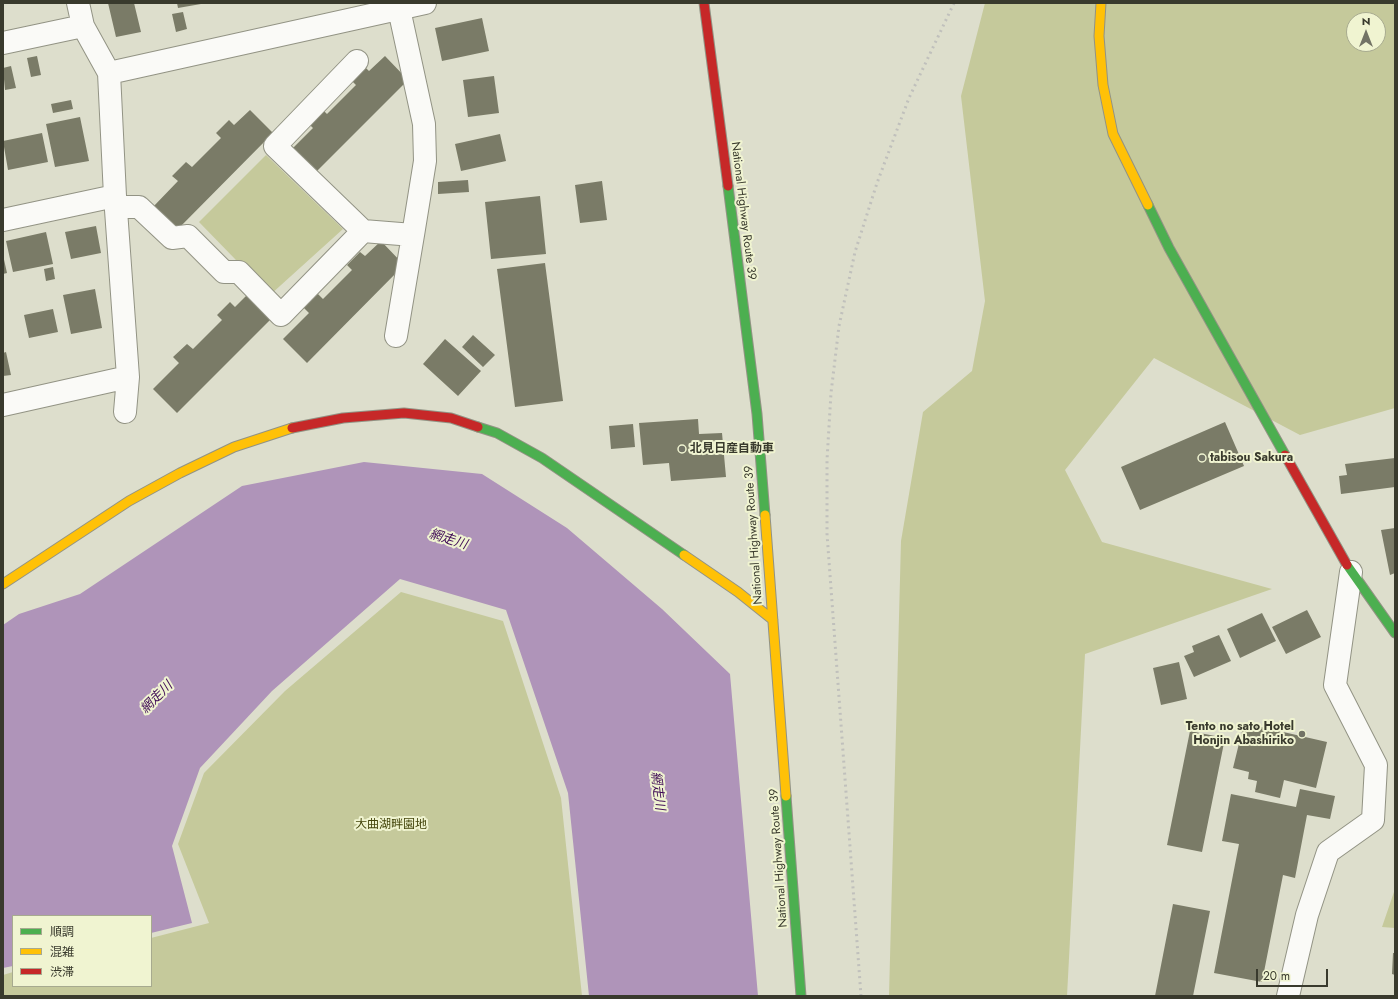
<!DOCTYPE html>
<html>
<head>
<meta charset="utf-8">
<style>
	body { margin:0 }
	#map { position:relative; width:1398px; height:999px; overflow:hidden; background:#dddecc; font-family:Jost,"Noto Sans JP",sans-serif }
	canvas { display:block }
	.frame { position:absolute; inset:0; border:4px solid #393a2d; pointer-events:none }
	.legend { position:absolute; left:12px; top:915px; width:140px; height:72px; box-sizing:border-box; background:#f0f4d1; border:1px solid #a7aa8f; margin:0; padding:5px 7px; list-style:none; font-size:12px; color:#393a2d }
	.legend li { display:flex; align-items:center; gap:8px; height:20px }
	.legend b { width:20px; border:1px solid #a7aa8f }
	.north { position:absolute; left:1346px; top:12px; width:40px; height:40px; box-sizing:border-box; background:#f0f4d1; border:1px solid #a7aa8f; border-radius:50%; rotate:0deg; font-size:11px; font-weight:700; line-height:16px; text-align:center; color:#393a2d }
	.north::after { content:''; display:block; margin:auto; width:14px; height:18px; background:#727365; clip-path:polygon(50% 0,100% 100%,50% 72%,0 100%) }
	.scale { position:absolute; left:1256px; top:969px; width:72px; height:18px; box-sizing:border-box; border:2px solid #393a2d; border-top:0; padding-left:5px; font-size:12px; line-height:14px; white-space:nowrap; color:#393a2d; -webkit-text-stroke:3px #f0f4d1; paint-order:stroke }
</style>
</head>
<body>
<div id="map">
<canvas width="1398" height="999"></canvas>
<div class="frame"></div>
<ul class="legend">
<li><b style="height:5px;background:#4caf50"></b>順調</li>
<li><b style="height:5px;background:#ffc107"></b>混雑</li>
<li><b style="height:5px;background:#c62828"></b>渋滞</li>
</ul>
<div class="north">N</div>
<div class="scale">20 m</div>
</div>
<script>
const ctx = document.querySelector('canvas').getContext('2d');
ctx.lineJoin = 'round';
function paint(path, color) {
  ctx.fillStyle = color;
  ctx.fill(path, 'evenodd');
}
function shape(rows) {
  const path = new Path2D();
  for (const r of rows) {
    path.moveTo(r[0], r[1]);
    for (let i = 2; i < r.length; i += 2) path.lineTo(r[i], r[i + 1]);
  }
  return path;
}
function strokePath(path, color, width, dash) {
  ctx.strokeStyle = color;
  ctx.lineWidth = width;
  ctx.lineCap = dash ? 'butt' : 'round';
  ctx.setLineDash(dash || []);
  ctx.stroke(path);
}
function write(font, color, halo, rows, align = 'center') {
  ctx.font = font + ' Jost,"Noto Sans JP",sans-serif';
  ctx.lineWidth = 4;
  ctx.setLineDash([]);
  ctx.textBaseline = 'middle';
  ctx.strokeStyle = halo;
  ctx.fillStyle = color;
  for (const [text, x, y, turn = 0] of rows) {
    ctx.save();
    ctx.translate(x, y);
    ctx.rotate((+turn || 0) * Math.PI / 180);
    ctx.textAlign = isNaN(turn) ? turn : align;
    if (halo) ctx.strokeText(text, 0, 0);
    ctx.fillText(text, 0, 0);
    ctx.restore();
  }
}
paint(shape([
	[985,3,1395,3,1395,408,1300,435,1154,358,1065,470,1102,542,1272,589,1085,654,1067,996,889,996,901,541,923,412,972,371,985,301,961,96],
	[1354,20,1378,20,1378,44,1354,44],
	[266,155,343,229,270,295,199,222],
	[401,592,503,621,561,798,582,996,3,996,3,975,13,972,13,986,151,986,151,938,209,923,178,844,204,773,285,691],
	[1395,889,1395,928,1382,927]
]), '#c5c99b');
paint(shape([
	[364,462,482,474,567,528,662,609,730,674,758,996,589,996,568,793,506,610,400,579,272,691,200,768,172,846,192,923,151,933,151,916,13,916,13,966,3,968,3,625,19,614,80,594,242,486]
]), '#af94b9');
paint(shape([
	[108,3,134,3,141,32,116,37],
	[177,3,201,3,201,4,178,8],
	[183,12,187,29,176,32,172,14],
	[482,18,489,51,442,61,435,28],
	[37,56,41,75,31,77,27,58],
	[385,56,408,80,311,177,287,154,313,128,307,122,321,108,327,114,356,85,351,80,364,66,369,71],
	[11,66,16,88,5,90,3,68],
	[494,76,499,113,468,117,463,80],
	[71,100,73,109,53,113,51,104],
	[250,110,273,133,176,231,152,208,178,181,172,176,186,162,192,167,221,138,216,133,229,120,234,125],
	[80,117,89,161,55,167,46,124],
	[42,133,48,162,8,170,3,141],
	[500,134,506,161,461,171,455,144],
	[468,180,469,192,438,194,438,182],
	[602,181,607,220,580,223,575,185],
	[540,196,546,254,491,259,485,202],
	[96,226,101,253,71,259,65,232],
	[46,232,53,264,13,272,6,241],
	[381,241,404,265,307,363,283,339,309,313,303,307,317,293,323,299,352,270,347,265,360,252,365,256],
	[3,255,7,273,3,274],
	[545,263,563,401,515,407,497,269],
	[53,267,55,279,46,281,44,269],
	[95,289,102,328,71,334,63,295],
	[251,291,275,315,177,413,153,389,179,363,173,357,187,344,193,349,222,320,217,315,230,302,235,307],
	[53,309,58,332,29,338,24,315],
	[473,335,495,355,483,367,462,347],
	[445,339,481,371,458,396,423,364],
	[6,352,11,375,3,376,3,353],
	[698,419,699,434,722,433,726,477,671,481,669,463,643,465,639,423],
	[1225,422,1244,466,1140,510,1121,467],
	[633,424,635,447,611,449,609,426],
	[1395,458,1395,487,1341,494,1339,476,1347,475,1345,464],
	[1395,528,1395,573,1390,575,1381,530],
	[1307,610,1321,637,1286,654,1272,627],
	[1262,613,1276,641,1240,658,1227,629],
	[1219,635,1231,661,1194,677,1184,656,1194,652,1192,646],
	[1179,662,1187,699,1161,705,1153,668],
	[1244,723,1327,742,1316,788,1284,780,1280,798,1255,792,1257,781,1248,779,1249,772,1233,768],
	[1190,731,1225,738,1202,852,1167,845],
	[1300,789,1335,796,1330,819,1307,815,1295,878,1283,875,1262,982,1214,973,1239,844,1222,841,1231,794,1296,807],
	[1173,904,1210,911,1193,996,1155,996],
	[1393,953,1395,953,1395,975,1392,974]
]), '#7a7b67');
const street = shape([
	[78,3,83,26,109,73,115,196,128,377,125,412],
	[3,43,83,26],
	[357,61,275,146,363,231],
	[109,73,425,3],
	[116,207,139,207,172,238,188,236,224,272,239,272,281,315,363,231,413,235,425,161,424,124,399,9],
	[3,220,115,196],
	[396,336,413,235],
	[3,405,128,377],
	[1288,996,1307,915,1328,852,1373,820,1376,765,1335,685,1351,572]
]);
const fast = shape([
	[728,186,757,414,765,515],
	[1148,205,1169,248,1285,455],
	[478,427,497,433,542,458,684,555],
	[1347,565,1395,633],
	[786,796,801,996]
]);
const slow = shape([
	[1101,3,1099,36,1103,85,1113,134,1148,205],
	[765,515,786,796],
	[684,555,738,592,773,620],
	[3,584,129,501,180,473,234,447,292,428]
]);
const jam = shape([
	[704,3,728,186],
	[292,428,343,418,404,413,451,418,478,427],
	[1285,455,1347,565]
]);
strokePath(street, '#929384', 24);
strokePath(fast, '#929384', 11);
strokePath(slow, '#929384', 11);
strokePath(jam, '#929384', 11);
strokePath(street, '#fafaf7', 22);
strokePath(fast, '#4caf50', 9);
strokePath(slow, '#ffc107', 9);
strokePath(jam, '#c62828', 9);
strokePath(shape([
	[861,996,827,534,827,460,831,393,839,326,855,252,877,183,909,98,954,3]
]), '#c0c0bc', 3, [2, 4]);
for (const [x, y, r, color] of [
	[682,449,4,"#727365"],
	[1202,458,4,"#727365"],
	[1302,734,4,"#727365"]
]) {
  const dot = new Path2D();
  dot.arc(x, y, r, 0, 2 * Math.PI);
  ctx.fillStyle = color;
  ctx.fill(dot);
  strokePath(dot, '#f0f4d1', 1.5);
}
write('12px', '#393a2d', '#f0f4d1', [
	["National Highway Route 39",743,211,83],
	["National Highway Route 39",754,535,-94],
	["National Highway Route 39",779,858,-94]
]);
write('bold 12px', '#393a2d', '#f0f4d1', [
	["北見日産自動車",690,449],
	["tabisou Sakura",1210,458],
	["Tento no sato Hotel",1294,727,"right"],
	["Honjin Abashiriko",1294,741,"right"]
], 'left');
write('12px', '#43450b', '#f0f4d1', [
	["大曲湖畔園地",391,825]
]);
write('italic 13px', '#3f0a56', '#f0f4d1', [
	["網走川",448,540,17],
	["網走川",157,698,-45],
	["網走川",657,791,83]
]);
</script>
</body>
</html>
